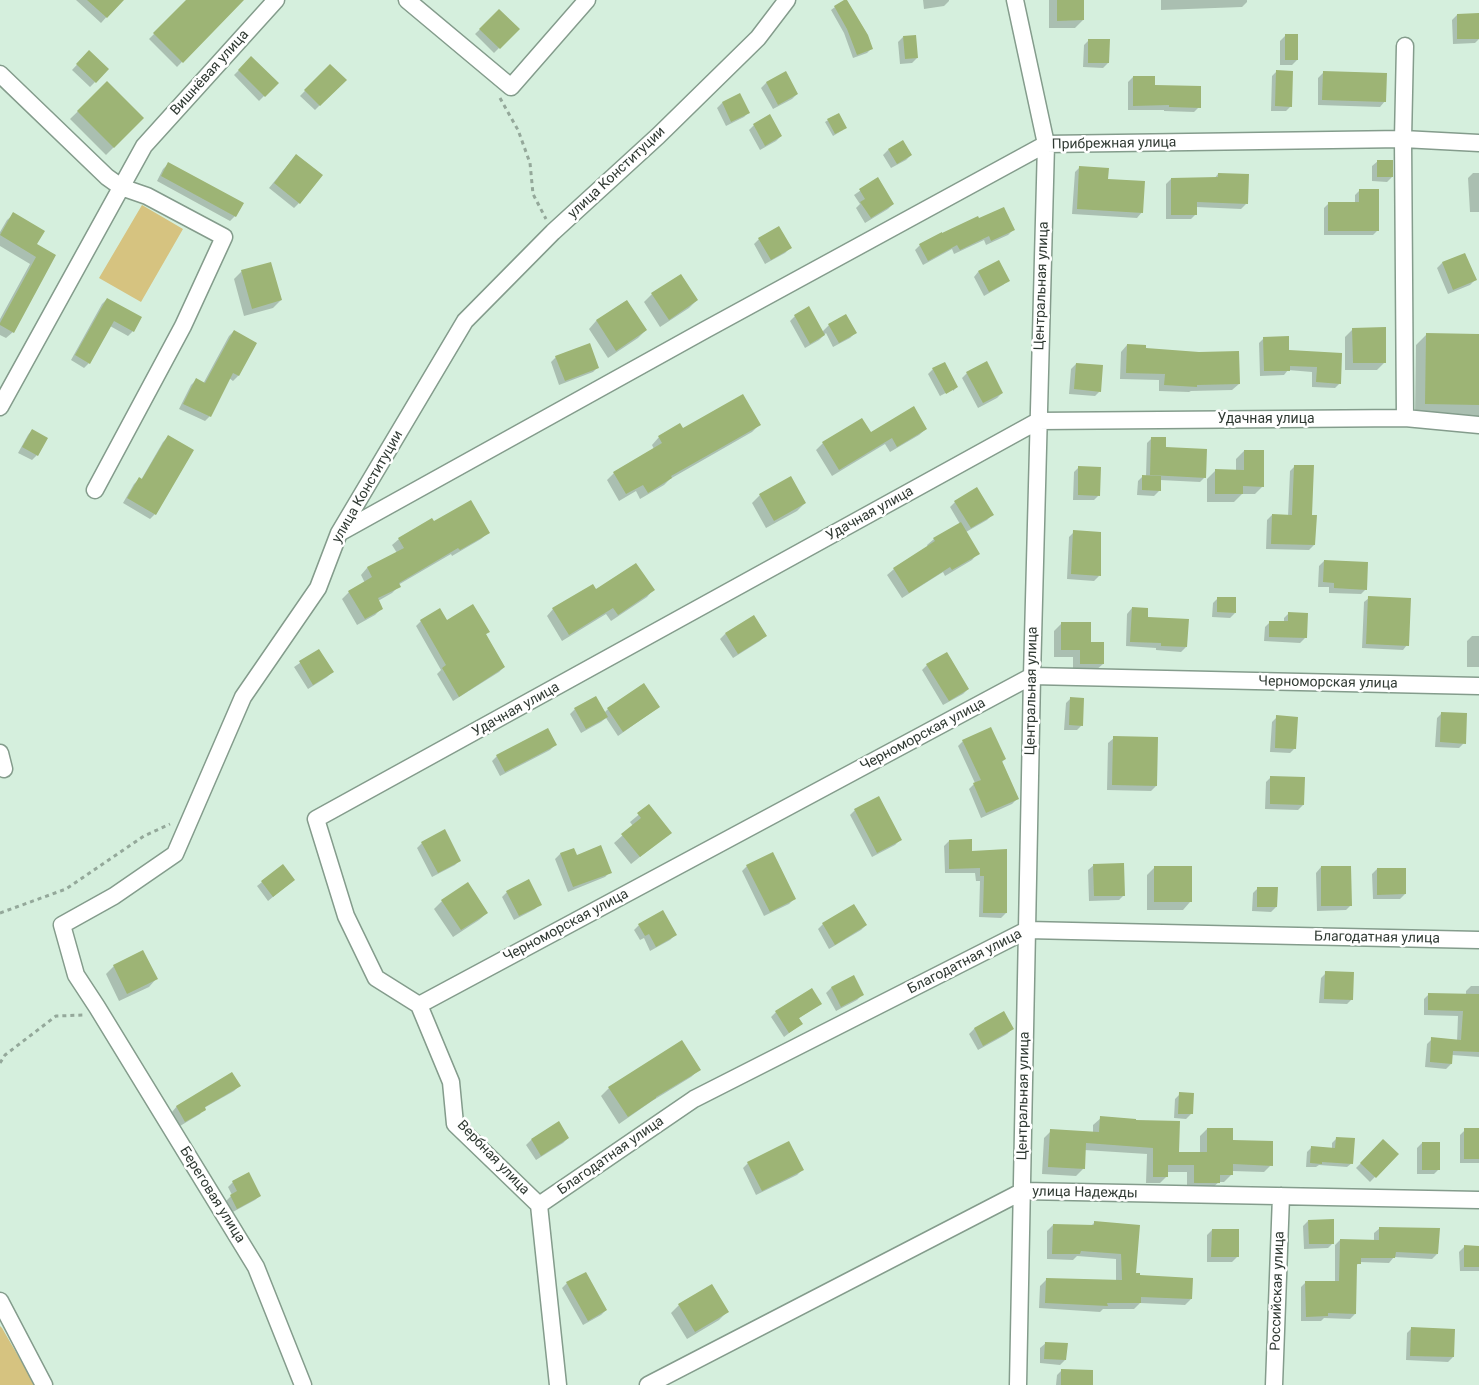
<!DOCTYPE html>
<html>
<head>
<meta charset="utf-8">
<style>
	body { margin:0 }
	canvas { display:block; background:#d5efdd }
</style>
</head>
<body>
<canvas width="1479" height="1385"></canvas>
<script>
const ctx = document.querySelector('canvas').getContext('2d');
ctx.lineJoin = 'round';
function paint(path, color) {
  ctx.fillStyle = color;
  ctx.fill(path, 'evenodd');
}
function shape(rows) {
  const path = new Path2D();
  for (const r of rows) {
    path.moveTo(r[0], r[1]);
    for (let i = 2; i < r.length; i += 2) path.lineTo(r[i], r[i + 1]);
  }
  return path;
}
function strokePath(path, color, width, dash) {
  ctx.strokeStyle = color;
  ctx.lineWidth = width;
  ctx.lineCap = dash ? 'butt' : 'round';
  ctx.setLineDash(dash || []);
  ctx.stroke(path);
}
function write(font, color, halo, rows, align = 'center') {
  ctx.font = font + ' Roboto,sans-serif';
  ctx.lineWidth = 5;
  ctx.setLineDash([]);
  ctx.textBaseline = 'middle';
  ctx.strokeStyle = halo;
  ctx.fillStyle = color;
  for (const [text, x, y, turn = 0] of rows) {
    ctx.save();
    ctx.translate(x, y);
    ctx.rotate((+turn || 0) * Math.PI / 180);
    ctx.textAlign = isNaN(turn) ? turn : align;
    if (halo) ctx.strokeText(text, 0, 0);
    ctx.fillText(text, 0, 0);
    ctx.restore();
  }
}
paint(shape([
	[142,205,183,229,141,302,99,278],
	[0,1326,2,1328,35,1385,0,1385]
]), '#d6c380');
paint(shape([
	[76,0,122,0,101,23],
	[188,0,242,0,177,67,149,39],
	[923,0,949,0,949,1,944,6,924,9],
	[1049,0,1082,0,1083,20,1075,28,1049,28],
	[1161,0,1247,0,1247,2,1242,7,1161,10],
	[835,7,871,49,867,53,853,58,844,33,831,10],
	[499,11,518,29,494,53,475,34],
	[1479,14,1479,39,1475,43,1453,44,1452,20,1457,15],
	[1285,36,1297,60,1292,65,1280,65,1280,41],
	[903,37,917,58,912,63,900,64,898,42],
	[1089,40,1108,63,1103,68,1083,67,1084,45],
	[89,52,95,82,90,87,72,70],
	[251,58,277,83,259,101,234,75],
	[330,65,345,80,315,110,300,96],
	[1277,71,1291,106,1286,111,1271,111,1272,76],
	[785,73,797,94,792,99,773,109,761,88,766,83],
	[1323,73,1385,101,1380,107,1318,105,1318,78],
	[1133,77,1154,86,1199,107,1194,112,1164,111,1164,110,1128,110,1128,82],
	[107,83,143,118,106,155,70,119],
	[740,95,749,112,744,117,726,126,717,108,722,103],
	[838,114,843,130,833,136,825,122],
	[754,125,781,136,776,141,760,150,749,130],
	[903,141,911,155,906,160,891,168,883,155,888,150],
	[291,161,299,203,294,208,269,188],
	[1378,161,1392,177,1387,182,1372,181,1372,166],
	[168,164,235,216,230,221,157,181,163,169],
	[1080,167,1107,180,1142,212,1137,218,1072,214,1075,172],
	[1473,173,1479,173,1479,212,1470,212,1468,178],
	[1218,174,1246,204,1241,209,1196,207,1196,214,1191,219,1166,219,1166,184,1171,179,1214,179],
	[877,179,893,204,888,209,865,223,856,208,860,204,854,195],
	[1360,190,1378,230,1373,235,1324,235,1324,208,1329,203,1355,203,1355,195],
	[14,214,35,245,55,255,13,332,6,338,0,335,0,319,30,264,0,246,0,232,7,220],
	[1013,230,1008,235,986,245,984,240,954,254,952,249,923,265,915,250,920,245],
	[759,239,790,248,785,253,765,264,754,244],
	[1465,254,1475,280,1470,285,1448,294,1437,268,1442,263],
	[242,271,281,300,273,308,244,316,234,279],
	[978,272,1008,280,1003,285,984,296,974,277],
	[652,294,697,300,689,308,660,327,644,302],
	[107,299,133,331,128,336,110,326,89,363,84,368,71,360,102,304],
	[626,301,646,330,638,338,608,358,589,329,596,321],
	[795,316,822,332,829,325,855,333,850,338,833,347,826,333,819,340,805,348,790,321],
	[1353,329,1385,362,1377,370,1345,370,1345,337],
	[234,331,256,343,238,376,233,381,229,378,210,416,205,421,179,409,191,385,196,380,203,384,229,336],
	[1427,334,1479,336,1479,416,1415,415,1416,345],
	[1264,338,1288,351,1341,354,1340,383,1335,388,1312,387,1312,372,1288,370,1284,375,1260,376,1259,343],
	[1127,345,1145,349,1239,384,1232,390,1191,391,1189,392,1159,391,1159,380,1120,379,1121,352],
	[556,357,598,367,593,372,559,385,551,362],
	[1076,364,1100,391,1095,396,1069,394,1071,369],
	[933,369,957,387,953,391,953,389,940,396,941,398,928,374],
	[967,373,1002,393,997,398,978,408,962,378],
	[759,425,752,432,670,479,664,485,640,499,636,491,619,501,607,480,614,473,654,449,652,445,659,437,682,430],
	[926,429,919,435,890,452,885,444,832,476,816,450,823,443,870,433],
	[32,430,37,455,32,460,18,453,28,435],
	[168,437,155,514,150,519,123,503,134,484,139,479,141,480,163,442],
	[1152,438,1165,448,1205,477,1200,482,1160,480,1159,491,1154,496,1137,495,1138,481,1143,476,1146,476,1147,443],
	[1244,451,1263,486,1255,494,1242,494,1234,502,1207,502,1207,479,1215,471,1236,471,1236,459],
	[1295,466,1311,516,1314,545,1309,550,1266,549,1267,520,1272,515,1288,516,1290,471],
	[1079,467,1099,495,1094,500,1073,500,1074,472],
	[760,495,805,503,797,511,766,528,752,503],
	[955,502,992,515,987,520,966,532,978,553,972,560,945,576,943,572,902,598,887,575,894,569,928,547,927,545,934,539,960,524,950,507],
	[1074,532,1099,576,1094,581,1067,579,1069,537],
	[488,533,481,539,452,556,451,554,398,585,399,586,392,593,378,601,382,608,375,615,357,625,342,599,349,592,365,583,361,575,367,568,397,553,392,545,399,539],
	[1324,561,1366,589,1361,594,1329,593,1329,587,1318,587,1319,566],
	[653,590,647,597,611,621,606,614,562,641,547,616,553,609,596,591],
	[1218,598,1235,613,1230,618,1212,617,1213,603],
	[1369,598,1407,645,1403,650,1362,648,1364,602],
	[1132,608,1146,618,1186,647,1181,652,1156,650,1156,648,1126,646,1127,614],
	[1289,613,1305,638,1300,643,1264,641,1265,627,1270,622,1284,622,1284,618],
	[421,621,446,622,489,631,485,635,504,667,499,672,453,701,437,674,441,670,416,626],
	[1062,623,1090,643,1103,664,1095,671,1073,671,1073,657,1054,657,1054,631],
	[725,634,765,636,760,641,733,658,720,639],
	[1472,636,1479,636,1479,667,1467,667,1467,641],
	[319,650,332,672,327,677,308,689,294,667],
	[927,665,968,689,963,694,943,705,922,670],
	[1071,698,1082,725,1077,730,1064,730,1066,703],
	[659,707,618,736,606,718,601,722,581,733,570,714,575,709,604,713,608,709],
	[1442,713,1464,743,1459,748,1435,747,1437,718],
	[1277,717,1295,748,1290,753,1270,752,1272,722],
	[1114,738,1156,786,1151,791,1107,790,1108,743],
	[963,741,1005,759,1001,763,1017,799,1012,804,981,818,969,789,975,783,958,746],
	[555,745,550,750,500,776,492,761,497,756],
	[1271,777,1303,805,1298,810,1265,809,1266,782],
	[878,798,900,840,895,845,872,857,850,815,855,810],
	[649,806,670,833,631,864,614,843,633,826,630,822],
	[949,841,971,853,1005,851,1006,913,1001,918,979,917,980,881,976,881,975,873,945,873,944,846],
	[422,843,460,860,455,865,432,877,417,848],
	[560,854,576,857,610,872,605,877,568,892,555,859],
	[1094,865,1124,895,1119,900,1089,901,1088,870],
	[747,866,794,899,789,904,764,916,742,871],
	[1155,867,1190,902,1183,910,1147,910,1147,875],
	[1321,867,1351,905,1346,910,1317,911,1316,873],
	[1377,869,1405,894,1400,899,1373,899,1372,874],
	[262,882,289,884,268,901,257,886],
	[1258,888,1276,907,1271,912,1252,911,1253,893],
	[507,892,540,904,535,909,514,920,502,897],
	[442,901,487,913,479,920,453,937,434,909],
	[854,906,866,925,861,930,829,949,818,929,823,924],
	[639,925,675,935,670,940,650,951,644,938,640,940,634,930],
	[114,966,156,979,149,987,119,1001,106,974],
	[1326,973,1352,999,1347,1004,1319,1003,1321,978],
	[853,977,862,995,857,1000,836,1011,826,993,831,988],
	[1471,986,1479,986,1479,1057,1452,1055,1451,1064,1446,1069,1425,1067,1427,1044,1432,1039,1457,1041,1458,1016,1424,1015,1424,999,1429,994,1466,995,1466,991],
	[820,1004,798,1019,801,1024,784,1037,771,1017,776,1012],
	[1004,1013,1012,1029,1007,1034,978,1050,969,1034,974,1029],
	[682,1041,699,1070,691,1077,652,1101,619,1124,601,1096,609,1088],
	[239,1086,234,1091,204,1108,200,1114,180,1126,172,1112,177,1106],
	[1180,1094,1191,1114,1186,1119,1174,1118,1175,1099],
	[1101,1118,1178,1153,1200,1153,1200,1136,1207,1129,1231,1141,1271,1165,1264,1172,1232,1171,1232,1174,1224,1182,1219,1182,1211,1189,1187,1189,1187,1172,1167,1172,1167,1176,1160,1183,1146,1183,1147,1154,1084,1150,1083,1169,1076,1176,1042,1174,1044,1138,1051,1131,1093,1132,1093,1125],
	[1465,1130,1479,1130,1479,1163,1460,1163,1460,1135],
	[568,1138,563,1143,536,1160,526,1145,531,1140],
	[1337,1138,1352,1163,1347,1167,1319,1165,1316,1167,1306,1167,1307,1152,1311,1148,1332,1149,1332,1143],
	[1383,1141,1397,1154,1370,1182,1356,1168],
	[1422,1143,1439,1169,1434,1174,1417,1174,1417,1148],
	[748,1163,802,1170,797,1175,756,1195,743,1168],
	[233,1182,260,1196,255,1200,231,1213,226,1201,232,1195,228,1187],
	[1308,1221,1333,1243,1328,1248,1304,1249,1303,1226],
	[1095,1222,1139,1226,1135,1274,1191,1299,1185,1305,1140,1303,1134,1309,1103,1309,1100,1312,1039,1308,1040,1286,1046,1280,1116,1281,1116,1259,1077,1256,1073,1260,1047,1259,1047,1231,1053,1225,1091,1226],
	[1380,1228,1437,1254,1432,1259,1394,1257,1389,1263,1359,1262,1355,1268,1355,1314,1350,1319,1324,1318,1321,1321,1301,1321,1301,1287,1306,1282,1335,1282,1335,1245,1340,1240,1374,1241,1374,1233],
	[1212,1230,1237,1257,1232,1262,1207,1262,1207,1235],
	[1464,1247,1479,1247,1479,1271,1460,1271,1459,1252],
	[567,1283,606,1310,601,1315,583,1325,562,1288],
	[679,1305,727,1312,719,1320,687,1339,671,1313],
	[1412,1328,1453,1357,1448,1362,1406,1360,1407,1333],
	[1046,1343,1065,1360,1060,1365,1040,1363,1040,1348],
	[1062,1370,1091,1385,1056,1385,1057,1375]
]), '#0003');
paint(shape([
	[87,0,124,0,107,18],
	[186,0,244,0,183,63,153,33],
	[844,0,847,0,868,35,873,49,857,55,847,29,834,6],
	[1057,0,1084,0,1084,20,1057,21],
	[499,9,520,29,500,49,479,29],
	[1479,13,1479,39,1457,39,1457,14],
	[1285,34,1298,34,1298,60,1285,60],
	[916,35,918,58,905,59,903,36],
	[1088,39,1110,39,1109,63,1088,63],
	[89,50,109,69,96,83,76,64],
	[251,56,279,83,265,97,238,70],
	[330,64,347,80,320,106,304,90],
	[1276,70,1293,71,1292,107,1275,106],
	[786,71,798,94,778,105,766,82],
	[1323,71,1387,73,1386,102,1322,100],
	[1133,76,1155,76,1155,85,1201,86,1201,108,1169,107,1169,105,1133,106],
	[107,81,144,118,114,148,77,111],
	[740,93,750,113,731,122,722,102],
	[839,113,847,128,835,134,827,119],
	[770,114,782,136,765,146,753,124],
	[903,140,912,155,897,164,888,149],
	[296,154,323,175,300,204,274,183],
	[1377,160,1393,160,1393,177,1377,177],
	[168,162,244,203,236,217,161,176],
	[1079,166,1109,168,1108,179,1145,181,1143,213,1077,209],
	[1218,173,1249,174,1248,204,1197,202,1197,215,1171,215,1171,178,1218,177],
	[878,177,894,204,871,218,860,202,865,199,859,189],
	[1359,189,1379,189,1379,231,1328,231,1328,202,1359,202],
	[1004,207,1015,230,991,241,989,236,960,250,957,245,928,261,919,244,942,232,942,233,978,216,979,218],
	[13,212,45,231,37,244,56,255,14,333,0,325,0,323,36,257,0,235],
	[779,226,792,248,771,260,758,238],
	[1465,253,1477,280,1453,290,1442,262],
	[999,260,1010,281,989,292,978,271],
	[271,262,282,300,252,309,241,270],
	[681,274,698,300,669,320,651,293],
	[107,298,142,317,134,332,114,321,90,364,75,355],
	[627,300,647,330,616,351,596,320],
	[809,306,825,335,810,344,794,315],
	[846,314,857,333,839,343,828,324],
	[1386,327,1386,363,1353,363,1352,328],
	[234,330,257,343,239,376,233,373,211,417,183,404,196,378,205,383],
	[1426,333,1479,334,1479,405,1425,404],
	[1289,336,1289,350,1342,353,1341,384,1316,382,1317,367,1290,366,1290,371,1264,371,1263,337],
	[590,343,599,368,565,381,555,356],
	[1127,344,1146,345,1146,348,1199,352,1239,351,1240,384,1197,385,1197,387,1164,385,1165,374,1126,373],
	[987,361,1003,393,983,403,966,372],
	[945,362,958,387,946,394,932,368],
	[1076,363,1103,365,1101,392,1074,389],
	[743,394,761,425,671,476,672,478,648,493,643,485,626,494,613,472,662,443,658,436,680,423,683,428],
	[914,406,927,429,897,447,892,438,839,470,822,442,862,418,871,432],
	[32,429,48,438,38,456,22,447],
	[168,435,194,450,156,515,127,498,139,477,142,479],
	[1151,437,1166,437,1166,447,1207,449,1206,478,1150,475],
	[1244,450,1264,450,1264,487,1243,486,1243,494,1215,494,1215,469,1244,470],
	[1294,465,1314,465,1312,515,1317,515,1315,545,1271,544,1272,514,1292,515],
	[1078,466,1101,467,1100,496,1078,495],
	[1142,475,1161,476,1161,491,1142,490],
	[791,476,806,503,774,521,759,494],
	[977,487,994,515,971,528,954,501],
	[471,500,490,533,460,550,458,548,399,583,401,587,378,598,383,609,365,619,348,591,372,577,367,567,404,548,398,538,432,518,434,521],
	[961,522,980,554,952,570,950,567,909,593,893,568,935,541,933,538],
	[1073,530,1101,532,1101,576,1071,574],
	[1324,560,1368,562,1367,590,1334,588,1334,583,1323,582],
	[636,563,655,590,618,615,613,608,569,635,552,608,593,584,596,589],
	[1368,596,1411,598,1409,646,1366,644],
	[1217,597,1236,597,1236,613,1217,612],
	[473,604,490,632,486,634,505,667,459,697,442,668,446,665,420,620,440,608,447,620],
	[1132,607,1148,608,1148,617,1189,619,1187,647,1161,646,1161,643,1130,642],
	[1288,612,1308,613,1307,638,1269,637,1269,621,1288,621],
	[754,615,767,636,738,654,725,633],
	[1061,622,1091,622,1091,642,1104,642,1104,664,1080,664,1080,650,1061,650],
	[319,649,334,672,313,685,299,661],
	[947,652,969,689,949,701,926,664],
	[644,683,660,707,623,732,607,708],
	[596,696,608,717,586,729,574,708],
	[1070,697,1084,698,1083,726,1069,725],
	[1441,712,1467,713,1466,744,1440,742],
	[1276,715,1298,717,1296,749,1275,748],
	[991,727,1006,759,1002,761,1019,799,986,813,973,783,981,780,962,740],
	[548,728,557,745,505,772,496,755],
	[1113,736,1158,737,1157,786,1112,785],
	[1270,776,1305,777,1304,805,1270,804],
	[879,796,902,840,877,853,854,809],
	[649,804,672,833,640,857,621,834,641,818,637,813],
	[445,829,461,861,438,873,421,842],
	[972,839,972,851,1007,849,1007,913,983,913,984,876,980,876,980,868,949,869,949,840],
	[601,845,612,873,573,887,560,853,574,848,577,855],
	[773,852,796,899,770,912,746,865],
	[1124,863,1125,896,1094,896,1093,864],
	[283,864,295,880,273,897,261,881],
	[1154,866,1192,866,1192,902,1154,902],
	[1321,866,1351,866,1352,906,1321,906],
	[1377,868,1406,868,1406,894,1377,895],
	[529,879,542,905,519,916,506,891],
	[468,882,488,913,461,930,441,900],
	[1257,887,1278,887,1277,907,1257,907],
	[854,904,867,925,835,945,822,923],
	[663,910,677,935,656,947,649,934,645,936,638,924],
	[143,950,158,979,127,994,113,965],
	[1325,971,1354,972,1353,1000,1324,999],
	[854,975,864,995,841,1007,831,987],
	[812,988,822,1004,799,1018,803,1024,789,1033,775,1011],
	[1428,993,1479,994,1479,1052,1453,1051,1452,1064,1430,1062,1431,1037,1461,1040,1463,1011,1428,1010],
	[1004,1011,1014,1029,983,1046,974,1028],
	[682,1040,701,1070,656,1097,656,1098,628,1117,608,1087],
	[232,1072,241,1086,205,1107,206,1110,185,1122,176,1106],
	[1179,1092,1194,1093,1193,1114,1178,1114],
	[1100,1116,1136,1119,1136,1120,1180,1121,1179,1152,1207,1152,1207,1128,1233,1128,1233,1140,1273,1141,1273,1166,1233,1164,1233,1175,1220,1175,1220,1183,1194,1183,1194,1165,1168,1165,1168,1177,1153,1177,1153,1148,1086,1143,1085,1169,1048,1167,1050,1129,1099,1132],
	[559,1121,569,1138,541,1156,531,1139],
	[1464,1128,1479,1128,1479,1159,1464,1159],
	[1336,1137,1355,1138,1353,1164,1322,1162,1322,1164,1310,1163,1311,1146,1335,1148],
	[1383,1139,1399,1154,1376,1178,1360,1163],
	[789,1141,804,1170,762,1191,747,1162],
	[1422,1142,1440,1142,1440,1170,1422,1170],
	[249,1172,261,1196,237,1209,230,1195,237,1191,232,1181],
	[1334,1219,1334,1244,1309,1244,1308,1220],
	[1094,1221,1140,1225,1136,1273,1140,1273,1140,1275,1193,1278,1192,1299,1141,1297,1141,1303,1107,1303,1108,1306,1045,1303,1046,1278,1122,1280,1121,1254,1081,1251,1080,1254,1052,1254,1053,1224,1094,1225],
	[1379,1227,1440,1228,1438,1254,1396,1252,1395,1258,1361,1258,1361,1264,1357,1264,1356,1314,1328,1313,1328,1316,1306,1317,1305,1281,1339,1281,1340,1239,1379,1240],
	[1212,1229,1239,1229,1239,1257,1211,1257],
	[1464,1245,1479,1246,1479,1267,1464,1267],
	[586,1272,607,1310,588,1321,566,1282],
	[712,1284,729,1312,695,1332,678,1304],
	[1411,1327,1455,1329,1454,1357,1410,1356],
	[1045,1342,1068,1343,1066,1360,1044,1359],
	[1061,1369,1093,1370,1093,1385,1061,1385]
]), '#9db475');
const minor = shape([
	[407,0,511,87,587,0],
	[1015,0,1046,144,1032,676,1018,1385],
	[0,74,107,177,121,187,147,196,224,237,183,326,95,490],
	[0,407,144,146,276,0],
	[1405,418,1403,139,1405,46],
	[341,532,705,330,1046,144,1403,139,1479,143],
	[0,753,4,769],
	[419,1005,1032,676,1479,686],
	[539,1205,694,1099,1027,930,1479,940],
	[0,1301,44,1385],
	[303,1385,256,1267,97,1007,76,975,62,925,114,896,175,854,243,697,318,588,339,533,465,321,553,232,658,136,758,38,787,0],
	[558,1385,539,1205,455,1124,451,1082,419,1005,376,978,346,916,316,819,1038,421,1405,418,1479,425],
	[648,1385,1023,1191,1479,1200],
	[1274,1385,1281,1196]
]);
strokePath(minor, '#849c8c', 19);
strokePath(shape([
	[500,98,518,130,530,163,533,194,546,219],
	[0,913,66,889,144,836,170,824],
	[0,1063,5,1055,56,1016,85,1015]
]), '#94a89a', 3, [4, 4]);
strokePath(minor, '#fff', 16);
write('14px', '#303a33', '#fff', [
	["Вишнёвая улица",210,73,-48],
	["Прибрежная улица",1114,144,-1],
	["улица Конституции",617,173,-43],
	["Центральная улица",1042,286,-88],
	["Удачная улица",1266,419],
	["улица Конституции",368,487,-60],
	["Удачная улица",870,514,-29],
	["Черноморская улица",1328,683,1],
	["Центральная улица",1032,691,-89],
	["Удачная улица",516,710,-29],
	["Черноморская улица",923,735,-28],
	["Черноморская улица",566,926,-28],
	["Благодатная улица",1377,938,1],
	["Благодатная улица",965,962,-27],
	["Центральная улица",1024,1096,-89],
	["Благодатная улица",611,1156,-35],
	["Вербная улица",493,1158,46],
	["улица Надежды",1085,1193,1],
	["Береговая улица",212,1195,58],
	["Российская улица",1278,1291,-88]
]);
</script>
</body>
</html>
